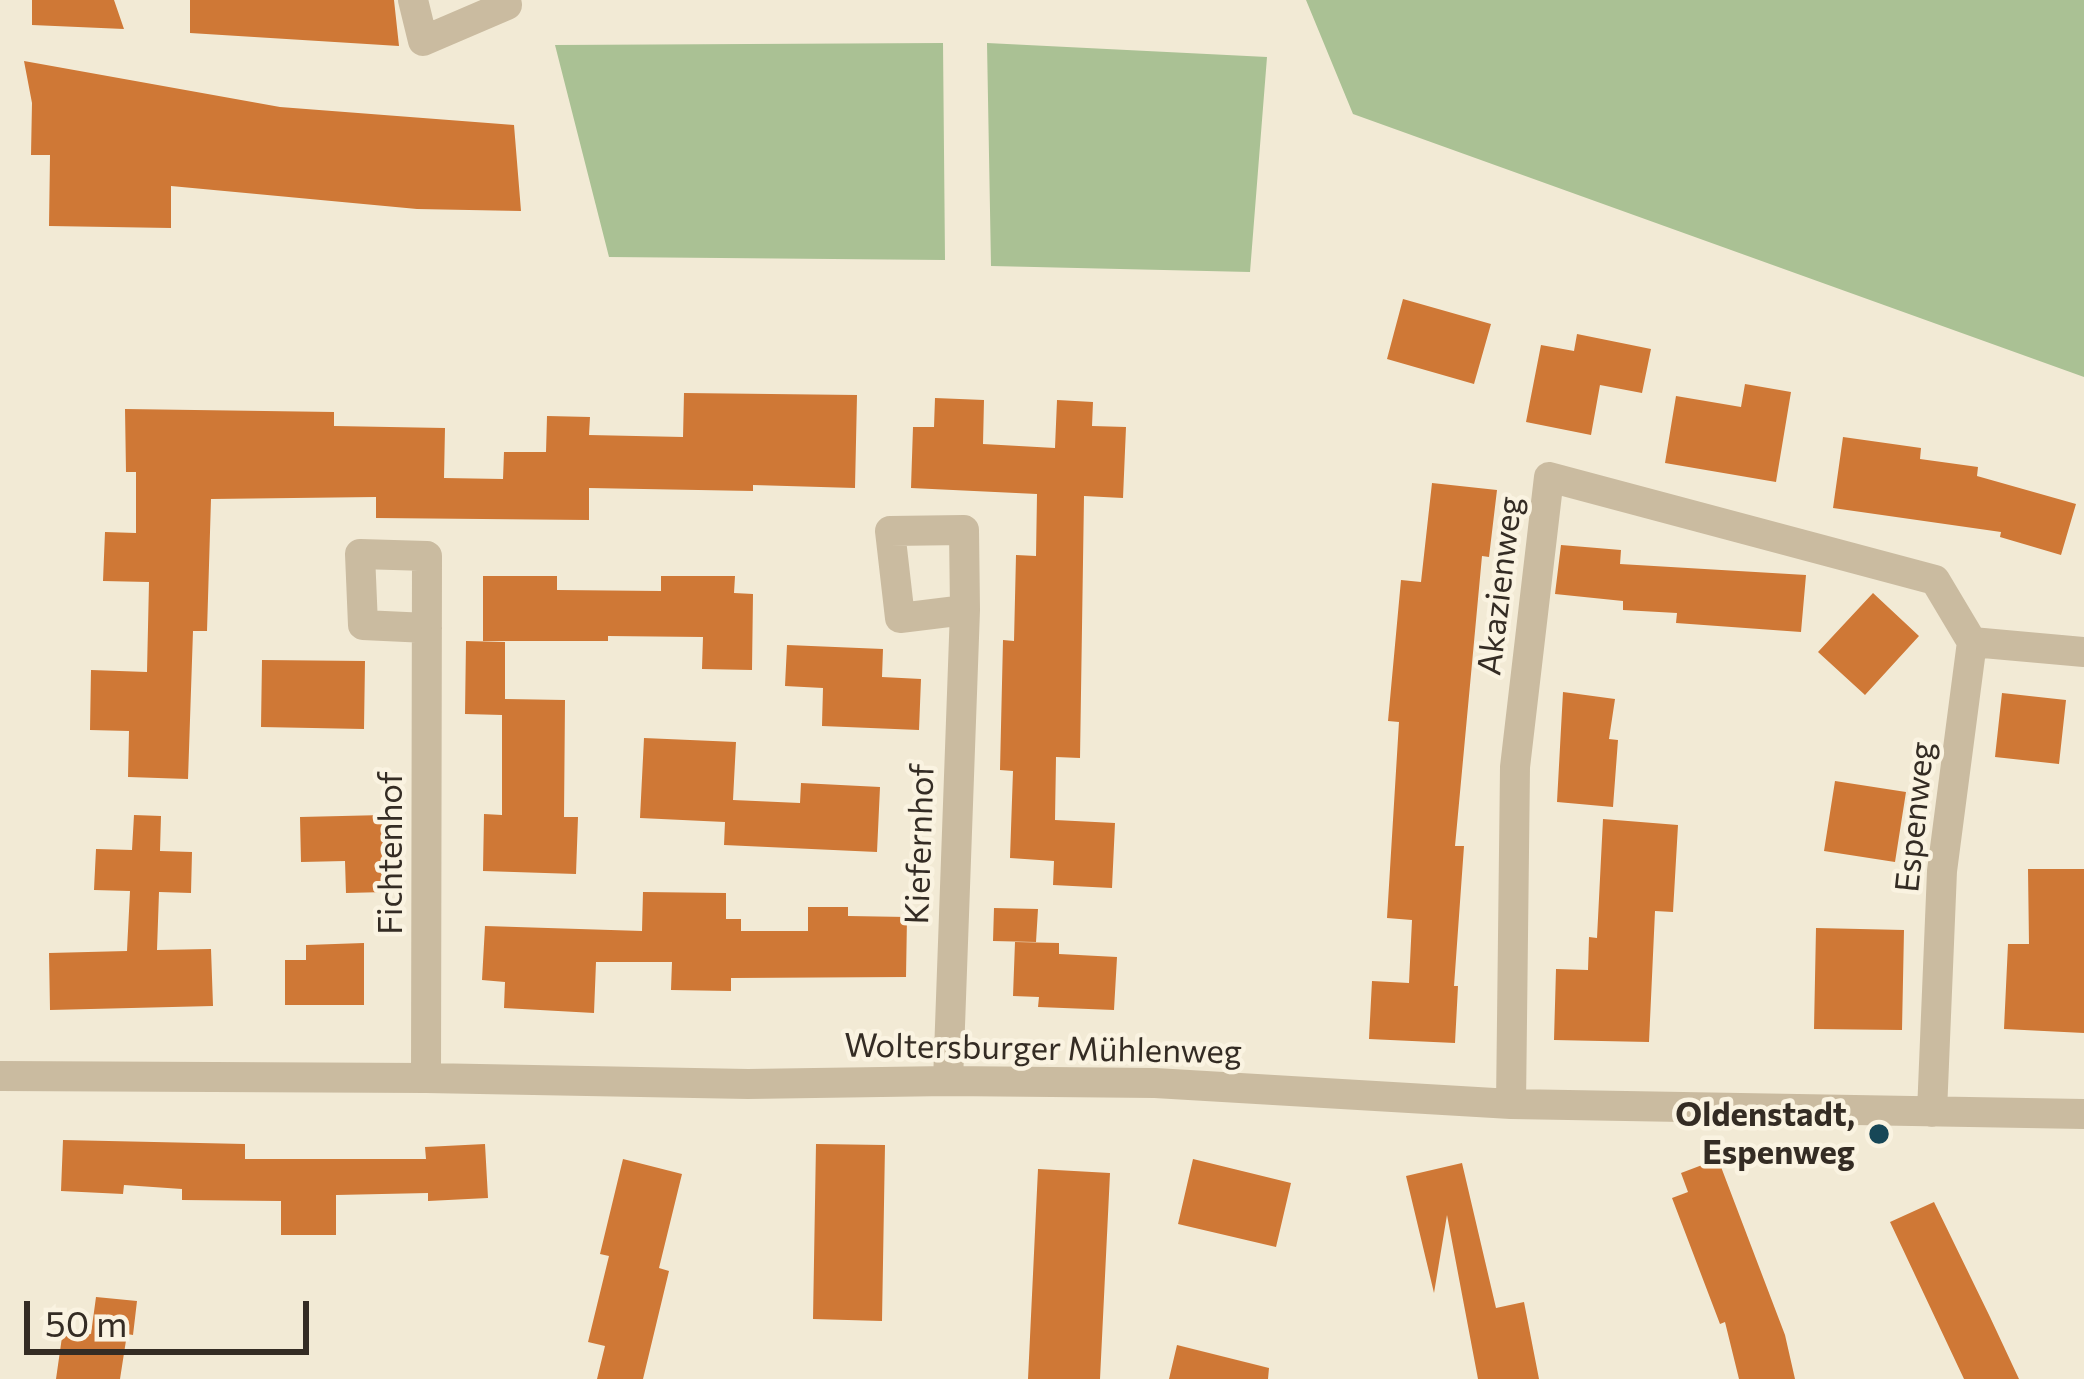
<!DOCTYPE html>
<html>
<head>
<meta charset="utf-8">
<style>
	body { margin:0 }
	#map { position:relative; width:2084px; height:1379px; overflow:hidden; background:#f2ead5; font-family:Commissioner,sans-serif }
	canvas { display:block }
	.scale { position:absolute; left:24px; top:1301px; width:285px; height:54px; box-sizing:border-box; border:6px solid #342c24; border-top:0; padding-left:15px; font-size:36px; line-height:42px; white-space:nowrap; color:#342c24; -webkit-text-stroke:9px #faf3e1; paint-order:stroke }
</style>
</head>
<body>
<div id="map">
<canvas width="2084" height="1379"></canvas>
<div class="scale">50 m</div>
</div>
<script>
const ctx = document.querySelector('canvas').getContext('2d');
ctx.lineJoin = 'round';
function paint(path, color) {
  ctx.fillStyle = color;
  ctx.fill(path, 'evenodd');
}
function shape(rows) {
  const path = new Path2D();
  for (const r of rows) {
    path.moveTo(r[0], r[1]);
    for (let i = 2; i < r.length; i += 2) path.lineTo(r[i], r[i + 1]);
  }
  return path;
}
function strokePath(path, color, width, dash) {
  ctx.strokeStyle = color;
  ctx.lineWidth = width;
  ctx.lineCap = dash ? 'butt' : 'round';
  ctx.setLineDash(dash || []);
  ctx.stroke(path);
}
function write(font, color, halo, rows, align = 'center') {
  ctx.font = font + ' Commissioner,sans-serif';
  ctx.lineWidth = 9;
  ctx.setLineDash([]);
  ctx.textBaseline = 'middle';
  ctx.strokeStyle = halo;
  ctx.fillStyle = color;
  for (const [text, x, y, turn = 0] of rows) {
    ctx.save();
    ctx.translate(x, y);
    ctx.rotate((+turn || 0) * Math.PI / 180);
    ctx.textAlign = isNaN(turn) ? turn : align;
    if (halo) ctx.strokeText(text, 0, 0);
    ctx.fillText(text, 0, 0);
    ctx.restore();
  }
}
paint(shape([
	[1306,0,2084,0,2084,377,1353,114],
	[943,43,945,260,609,257,555,45],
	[987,43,1267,57,1250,272,991,266]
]), '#aac194');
paint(shape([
	[32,0,114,0,124,29,32,25],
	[190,0,394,0,399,46,190,33],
	[24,61,280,107,514,125,521,211,417,209,171,186,171,228,49,226,50,155,31,155,32,103],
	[1403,299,1491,324,1474,384,1387,359],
	[1577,334,1651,349,1642,393,1600,385,1591,435,1526,422,1541,345,1574,351],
	[1745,384,1791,392,1776,482,1665,463,1676,396,1741,407],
	[684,393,857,395,855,488,753,485,753,491,589,488,589,520,376,518,376,497,211,499,207,631,193,631,188,779,128,777,129,731,90,730,91,670,147,672,149,582,103,581,105,532,136,533,136,472,126,472,125,409,334,412,334,426,445,428,444,478,503,479,504,452,546,452,547,416,590,417,589,435,683,437],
	[935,398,984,400,983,444,1055,448,1057,400,1093,402,1092,426,1126,427,1123,498,1084,496,1080,758,1056,757,1055,820,1115,823,1112,888,1053,885,1054,861,1010,858,1013,771,1000,770,1003,640,1014,641,1016,555,1036,556,1037,494,911,488,913,427,934,427],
	[1843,437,1921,448,1920,459,1978,467,1977,476,2076,504,2061,555,2000,537,2001,532,1833,508],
	[1432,483,1497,490,1489,557,1482,556,1455,846,1464,846,1454,986,1458,986,1455,1043,1369,1039,1372,981,1409,983,1412,920,1387,918,1399,722,1388,721,1401,580,1421,582],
	[1561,545,1621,550,1620,564,1806,575,1801,632,1676,623,1677,613,1623,610,1623,601,1555,594],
	[483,576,557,576,557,590,661,591,661,576,735,576,734,593,753,594,752,670,702,669,703,637,608,636,608,641,483,641],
	[1873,593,1919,636,1865,695,1818,652],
	[466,641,505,642,505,699,565,700,564,817,578,817,576,874,483,871,484,814,502,815,502,715,465,714],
	[787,645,883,649,882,677,921,679,919,730,822,726,823,688,785,686],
	[262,660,365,661,364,729,261,727],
	[1563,692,1615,699,1609,739,1618,740,1613,807,1557,802],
	[2002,693,2066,700,2059,764,1995,757],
	[644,738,736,742,733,800,800,803,801,783,880,787,877,852,724,845,725,822,640,818],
	[1835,781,1906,792,1895,862,1824,851],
	[134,815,161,816,160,851,192,852,191,893,159,892,157,950,211,949,213,1006,50,1010,49,953,127,951,130,891,94,890,96,849,132,850],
	[384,815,386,892,346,893,345,861,301,862,300,817],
	[1603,819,1678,825,1673,912,1655,911,1649,1042,1554,1040,1556,969,1588,970,1589,937,1597,938],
	[2028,869,2084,869,2084,1033,2004,1029,2008,944,2029,944],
	[643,892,726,893,726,919,741,919,741,931,808,931,808,907,848,907,848,916,907,917,906,977,731,978,731,991,671,990,672,962,596,962,594,1013,504,1008,505,982,482,980,485,926,642,931],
	[994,908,1038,909,1036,942,993,941],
	[1816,928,1904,930,1902,1030,1814,1029],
	[1015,942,1059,943,1059,954,1117,957,1114,1010,1038,1007,1039,997,1013,996],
	[364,943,364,1005,285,1005,285,960,306,960,306,945],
	[63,1140,245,1144,245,1159,426,1159,425,1147,485,1144,488,1198,428,1201,428,1193,336,1195,336,1235,281,1235,281,1201,182,1200,182,1189,124,1185,123,1194,61,1191],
	[816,1144,885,1145,882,1321,813,1319],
	[623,1159,682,1174,659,1268,669,1271,643,1379,597,1379,605,1346,588,1342,609,1256,600,1254],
	[1193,1159,1291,1183,1276,1247,1178,1224],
	[1718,1159,1785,1335,1795,1379,1739,1379,1725,1322,1720,1324,1672,1198,1688,1192,1681,1173],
	[1462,1163,1496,1308,1524,1302,1539,1379,1478,1379,1447,1215,1434,1293,1406,1176],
	[1038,1169,1110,1173,1100,1379,1028,1379],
	[1934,1202,1990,1317,2019,1379,1964,1379,1890,1222],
	[96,1297,137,1301,133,1335,127,1334,120,1379,56,1379,63,1330,91,1334],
	[1177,1345,1269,1368,1268,1379,1169,1379]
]), '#cf7836');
strokePath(shape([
	[413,0,423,41,507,5,506,0],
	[0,1076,426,1078,748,1084,948,1081,1155,1083,1511,1104,2084,1114],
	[426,1078,427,556,360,554,363,625,427,628],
	[948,1081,965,610,964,530,890,531,900,618,965,610],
	[1511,1104,1515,767,1549,477,1935,580,1972,642],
	[1932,1112,1942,871,1972,642,2084,652]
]), '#cabba0', 30);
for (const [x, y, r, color] of [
	[1879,1134,12,"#174757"]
]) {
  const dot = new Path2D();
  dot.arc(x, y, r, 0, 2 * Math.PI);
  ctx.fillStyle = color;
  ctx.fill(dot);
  strokePath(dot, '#faf3e1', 4.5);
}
write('33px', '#342c24', '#faf3e1', [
	["Akazienweg",1500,586,-83],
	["Espenweg",1915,817,-84],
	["Kiefernhof",920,844,-88],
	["Fichtenhof",391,853,-90],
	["Woltersburger Mühlenweg",1043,1049,1]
]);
write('bold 33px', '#342c24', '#faf3e1', [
	["Oldenstadt,",1855,1115],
	["Espenweg",1855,1153]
], 'right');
</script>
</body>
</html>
